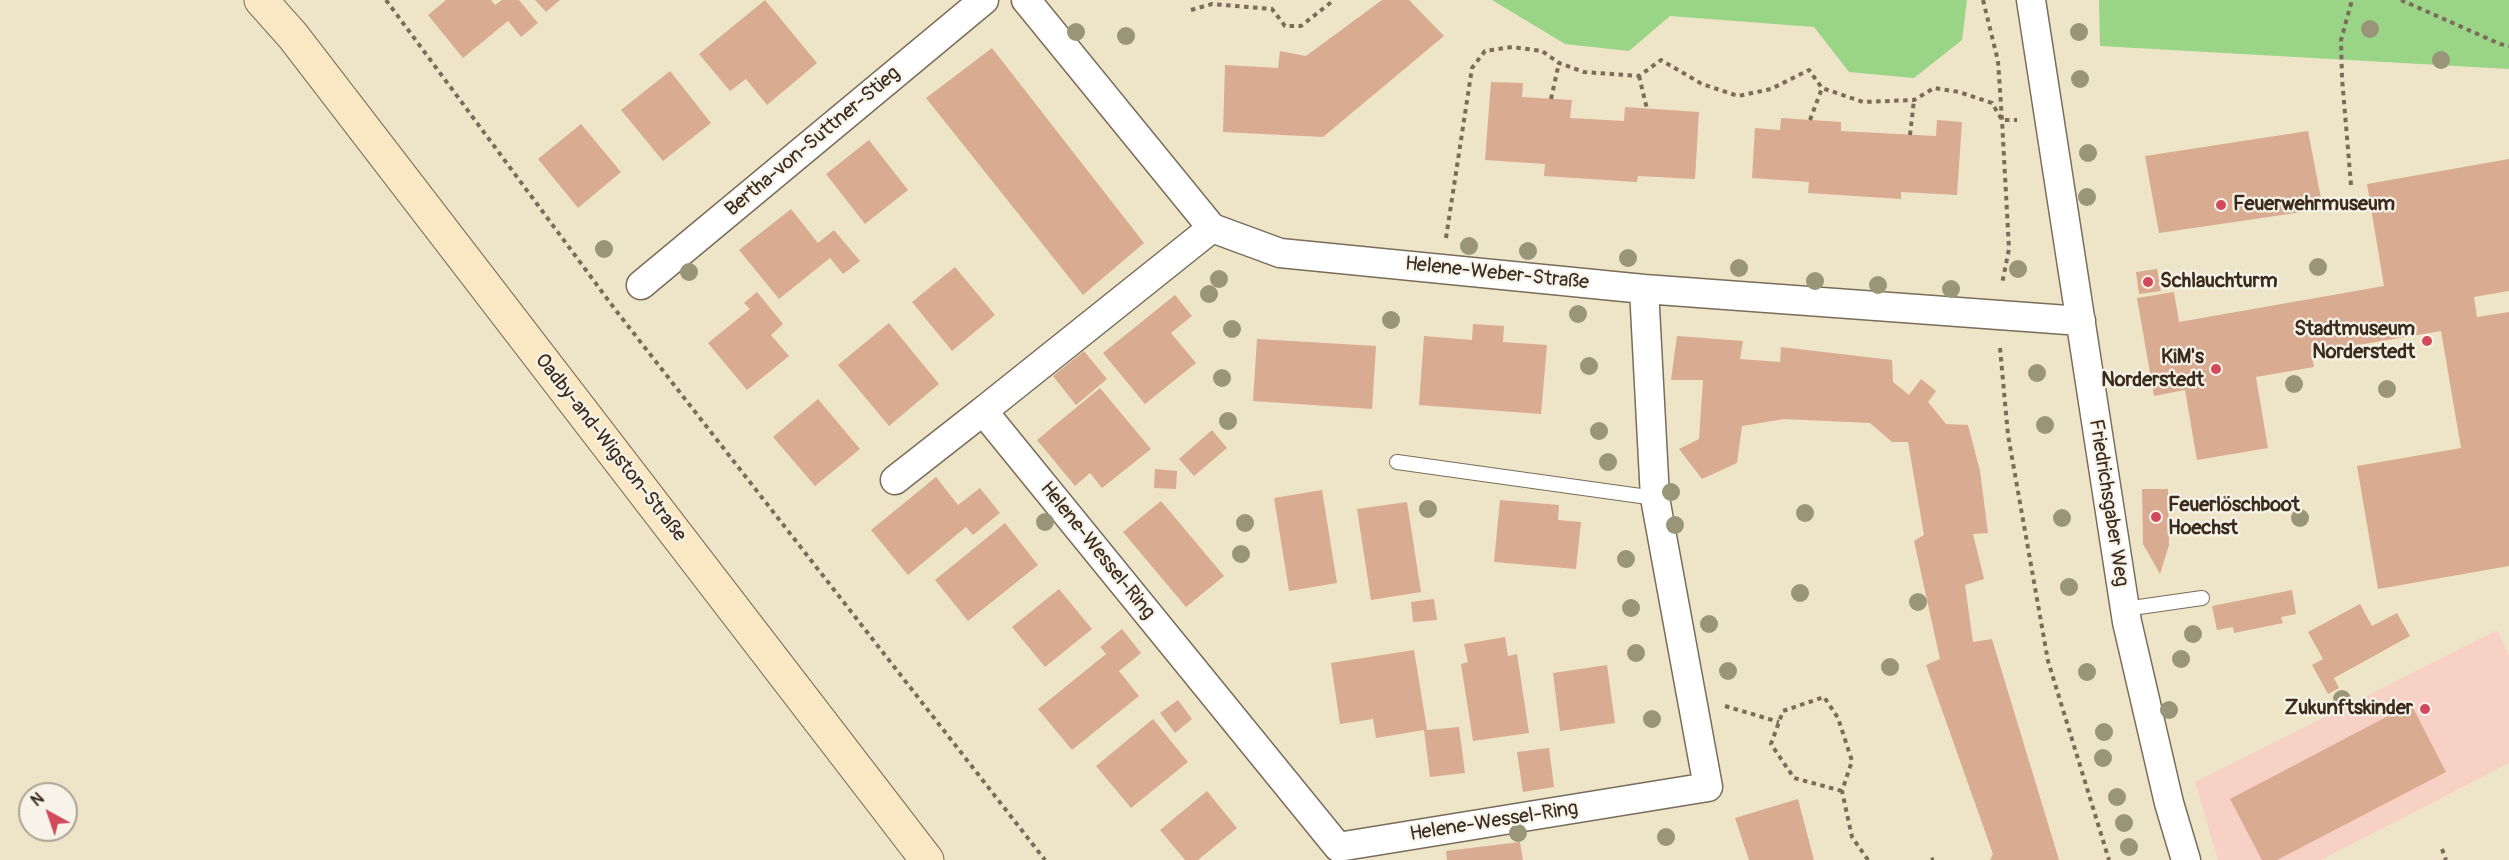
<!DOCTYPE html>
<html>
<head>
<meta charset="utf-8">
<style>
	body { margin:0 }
	#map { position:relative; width:2509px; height:860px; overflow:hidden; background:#eee5c8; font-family:Pangolin,sans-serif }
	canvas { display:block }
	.north { position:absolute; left:18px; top:782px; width:60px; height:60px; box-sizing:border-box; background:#f7f3e8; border:2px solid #aca397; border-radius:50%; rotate:320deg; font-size:16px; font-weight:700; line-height:24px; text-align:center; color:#3b2a1e }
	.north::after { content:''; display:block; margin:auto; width:21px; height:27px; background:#d1495b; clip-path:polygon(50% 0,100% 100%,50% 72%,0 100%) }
</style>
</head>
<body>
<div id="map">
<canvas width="2509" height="860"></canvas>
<div class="north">N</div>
</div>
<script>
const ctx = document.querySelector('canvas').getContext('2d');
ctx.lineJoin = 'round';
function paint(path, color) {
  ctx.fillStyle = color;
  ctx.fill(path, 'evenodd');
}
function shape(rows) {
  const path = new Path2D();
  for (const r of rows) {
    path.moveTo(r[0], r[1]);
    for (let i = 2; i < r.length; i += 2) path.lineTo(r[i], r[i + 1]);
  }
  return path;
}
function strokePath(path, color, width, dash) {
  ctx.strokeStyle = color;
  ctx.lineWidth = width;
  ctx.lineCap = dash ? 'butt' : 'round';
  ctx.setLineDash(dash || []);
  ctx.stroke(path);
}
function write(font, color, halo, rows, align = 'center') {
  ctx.font = font + ' Pangolin,sans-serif';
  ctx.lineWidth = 4.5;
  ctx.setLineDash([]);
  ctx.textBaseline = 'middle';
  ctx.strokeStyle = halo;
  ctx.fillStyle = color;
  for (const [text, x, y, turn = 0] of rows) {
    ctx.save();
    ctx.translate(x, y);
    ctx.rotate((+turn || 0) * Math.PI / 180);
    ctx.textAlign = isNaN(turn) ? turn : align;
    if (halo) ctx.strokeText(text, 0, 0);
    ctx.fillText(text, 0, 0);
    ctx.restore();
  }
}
paint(shape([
	[2497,630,2509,655,2509,763,2321,860,2218,860,2195,782]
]), '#f7d1c6');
paint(shape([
	[1492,0,1967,0,1962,40,1914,78,1849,72,1814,27,1670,16,1629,51,1565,44],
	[2099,0,2509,0,2509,69,2100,46]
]), '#9ad487');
paint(shape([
	[446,0,491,0,495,5,502,0,519,0,538,23,521,37,508,21,463,58,428,15],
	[535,0,560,0,546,12],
	[765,0,817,63,767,105,746,79,730,91,699,54],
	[1382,0,1409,0,1444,36,1323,137,1223,132,1225,65,1278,68,1280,51,1306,56],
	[992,48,1144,243,1083,295,926,98],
	[670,71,711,123,663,161,621,110],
	[1491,82,1523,83,1522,97,1572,100,1570,118,1624,121,1625,107,1699,112,1695,179,1638,176,1637,182,1544,176,1545,164,1485,160],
	[1781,118,1841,122,1841,131,1936,136,1937,120,1962,122,1957,195,1901,192,1901,199,1808,193,1809,182,1752,178,1755,128,1780,130],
	[581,124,621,172,578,208,538,159],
	[2308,131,2323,209,2159,233,2145,156],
	[869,140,908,190,865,224,826,174],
	[2509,159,2509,291,2474,297,2477,317,2509,312,2509,566,2378,589,2357,466,2461,448,2441,331,2311,353,2314,367,2256,377,2268,448,2197,460,2185,390,2154,396,2137,298,2174,292,2179,322,2384,286,2367,184],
	[791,209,818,243,834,230,860,261,843,274,830,258,779,299,739,250],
	[955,267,995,315,952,351,912,302],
	[2157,269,2161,291,2139,294,2136,272],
	[757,292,783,324,771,335,789,356,747,390,708,343,750,309,744,303],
	[1175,295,1192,316,1171,333,1196,363,1145,404,1103,353],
	[889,323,939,384,889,426,838,365],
	[1473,324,1504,326,1503,342,1547,345,1541,414,1419,405,1424,336,1472,340],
	[1677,336,1743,341,1740,359,1780,362,1781,347,1892,360,1893,382,1909,395,1921,379,1936,391,1928,402,1946,424,1968,425,1980,471,1988,533,1973,534,1984,579,1965,585,1973,642,1992,639,2059,860,1990,860,1993,854,1926,665,1940,659,1914,541,1924,535,1908,442,1892,442,1870,423,1784,419,1742,426,1737,463,1702,479,1679,449,1699,439,1703,380,1671,380],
	[1257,339,1376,346,1372,409,1253,401],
	[1084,351,1107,379,1076,405,1053,376],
	[1100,388,1151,449,1102,488,1090,473,1075,486,1037,440],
	[818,399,860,449,815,486,773,437],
	[1212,430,1227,448,1194,476,1179,459],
	[1155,469,1177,471,1176,489,1154,488],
	[936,477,958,505,980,488,1000,513,973,535,966,527,908,575,871,530],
	[2142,489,2168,489,2169,545,2160,574,2143,544],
	[1322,490,1337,583,1289,591,1274,498],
	[1500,500,1559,505,1558,520,1581,522,1576,569,1494,562],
	[1161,501,1224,576,1186,607,1123,532],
	[1407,502,1421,592,1371,600,1357,509],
	[1005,523,1038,565,968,621,935,580],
	[1059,589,1092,629,1045,667,1012,627],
	[2292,590,2296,614,2281,617,2283,623,2234,633,2233,627,2217,630,2212,606],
	[1434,599,1437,620,1413,622,1411,602],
	[2360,604,2372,626,2397,613,2410,636,2334,678,2339,688,2328,694,2312,665,2323,659,2308,632],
	[1122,629,1141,653,1119,671,1139,696,1072,750,1038,709,1106,654,1100,647],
	[1505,637,1508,656,1517,654,1529,733,1473,741,1461,664,1468,662,1464,644],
	[1414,650,1427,730,1459,727,1465,773,1430,777,1424,730,1376,738,1373,719,1340,724,1331,663],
	[1607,665,1615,723,1560,731,1553,673],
	[1178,700,1192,719,1175,733,1160,713],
	[2411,704,2446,772,2277,860,2262,860,2230,799],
	[1153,719,1188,762,1131,808,1096,766],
	[1549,748,1554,787,1523,792,1517,752],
	[1207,791,1237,828,1198,860,1185,860,1160,830],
	[1798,799,1814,860,1749,860,1735,818],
	[1520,842,1523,860,1447,860,1446,851]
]), '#d9ab91');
const service = shape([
	[1397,462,1655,498],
	[2125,609,2202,598]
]);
const minor = shape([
	[1026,0,1212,228,1280,253,1644,289,2081,321],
	[2031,0,2127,622,2169,803,2186,860],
	[1212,228,983,411,1338,847,1708,787,1655,498,1644,289],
	[641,285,984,0],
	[895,480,983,411]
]);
const secondary = shape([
	[261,0,293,36,927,860]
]);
strokePath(service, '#7a6b5a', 16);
strokePath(minor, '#7a6b5a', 31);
strokePath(secondary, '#7a6b5a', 35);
strokePath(shape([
	[386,0,614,308,1045,860],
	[1983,0,1998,61,2002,120,2009,249,2002,284],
	[2401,0,2500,44,2509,46],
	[1191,10,1212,4,1272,9,1285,26,1301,26,1334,0],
	[1639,76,1647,109],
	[1551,99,1559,63],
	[1810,120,1822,88],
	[1910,135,1914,100],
	[2351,185,2342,78,2341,40,2352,0],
	[1446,238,1472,68,1485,51,1512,47,1542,51,1559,63,1584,72,1639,76,1661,60,1702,84,1738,96,1771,89,1809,70,1822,88,1863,102,1914,100,1934,88,1959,92,1992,103,2002,120,2017,120],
	[2000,348,2008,435,2048,661,2109,860],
	[1725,706,1779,722],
	[1842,791,1794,778,1771,744,1783,711,1824,697,1838,718,1852,761,1842,791,1852,837,1868,860],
	[2442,849,2446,860],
	[1931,860,1934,859]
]), '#7a6b5a', 4, [4.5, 4.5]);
strokePath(service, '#fff', 14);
strokePath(minor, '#fff', 28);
strokePath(secondary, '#fae7c3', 33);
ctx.fillStyle = '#999579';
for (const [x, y] of [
	[2370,29],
	[1076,32],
	[2079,32],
	[1126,36],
	[2441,60],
	[2080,79],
	[2088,153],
	[2087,197],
	[1469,246],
	[604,249],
	[1528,251],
	[1628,258],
	[2318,267],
	[1739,268],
	[2018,269],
	[689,272],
	[1219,279],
	[1815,281],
	[1878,285],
	[1951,289],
	[1209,294],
	[1578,314],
	[1391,320],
	[1232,329],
	[1589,366],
	[2037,373],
	[1222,378],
	[2294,384],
	[2387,389],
	[1228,421],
	[2045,425],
	[1599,431],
	[1608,462],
	[1671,492],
	[1428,509],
	[1805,513],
	[2062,518],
	[2300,518],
	[1045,522],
	[1245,523],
	[1675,525],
	[1241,554],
	[1626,559],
	[2069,587],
	[1800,593],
	[1918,602],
	[1631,608],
	[1709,624],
	[2193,634],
	[1636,653],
	[2181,659],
	[1890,667],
	[1728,671],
	[2087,672],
	[2342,699],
	[2169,710],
	[1652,719],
	[2104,732],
	[2103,758],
	[2117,797],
	[2124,823],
	[1518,833],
	[1666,837],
	[2129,847]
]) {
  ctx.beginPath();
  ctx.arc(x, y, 9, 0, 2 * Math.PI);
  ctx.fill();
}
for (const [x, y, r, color] of [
	[2221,205,6,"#d1495b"],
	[2148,282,6,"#d1495b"],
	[2427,341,6,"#d1495b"],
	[2216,369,6,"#d1495b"],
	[2156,517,6,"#d1495b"],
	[2425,709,6,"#d1495b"]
]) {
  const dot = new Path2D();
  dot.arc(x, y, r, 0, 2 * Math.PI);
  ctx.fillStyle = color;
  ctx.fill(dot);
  strokePath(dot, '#f7f3e8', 2);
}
write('20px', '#3b2a1e', '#f7f3e8', [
	["Bertha-von-Suttner-Stieg",813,142,-40],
	["Helene-Weber-Straße",1497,274,6],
	["Oadby-and-Wigston-Straße",610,448,52],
	["Friedrichsgaber Weg",2108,503,81],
	["Helene-Wessel-Ring",1097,551,51],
	["Helene-Wessel-Ring",1494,822,-9]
]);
write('bold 20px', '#3b2a1e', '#f7f3e8', [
	["Feuerwehrmuseum",2233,205],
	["Schlauchturm",2160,282],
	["Stadtmuseum",2415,330,"right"],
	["Norderstedt",2415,353,"right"],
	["KiM's",2204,358,"right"],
	["Norderstedt",2204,381,"right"],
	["Feuerlöschboot",2168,506],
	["Hoechst",2168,529],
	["Zukunftskinder",2413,709,"right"]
], 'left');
</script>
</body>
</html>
